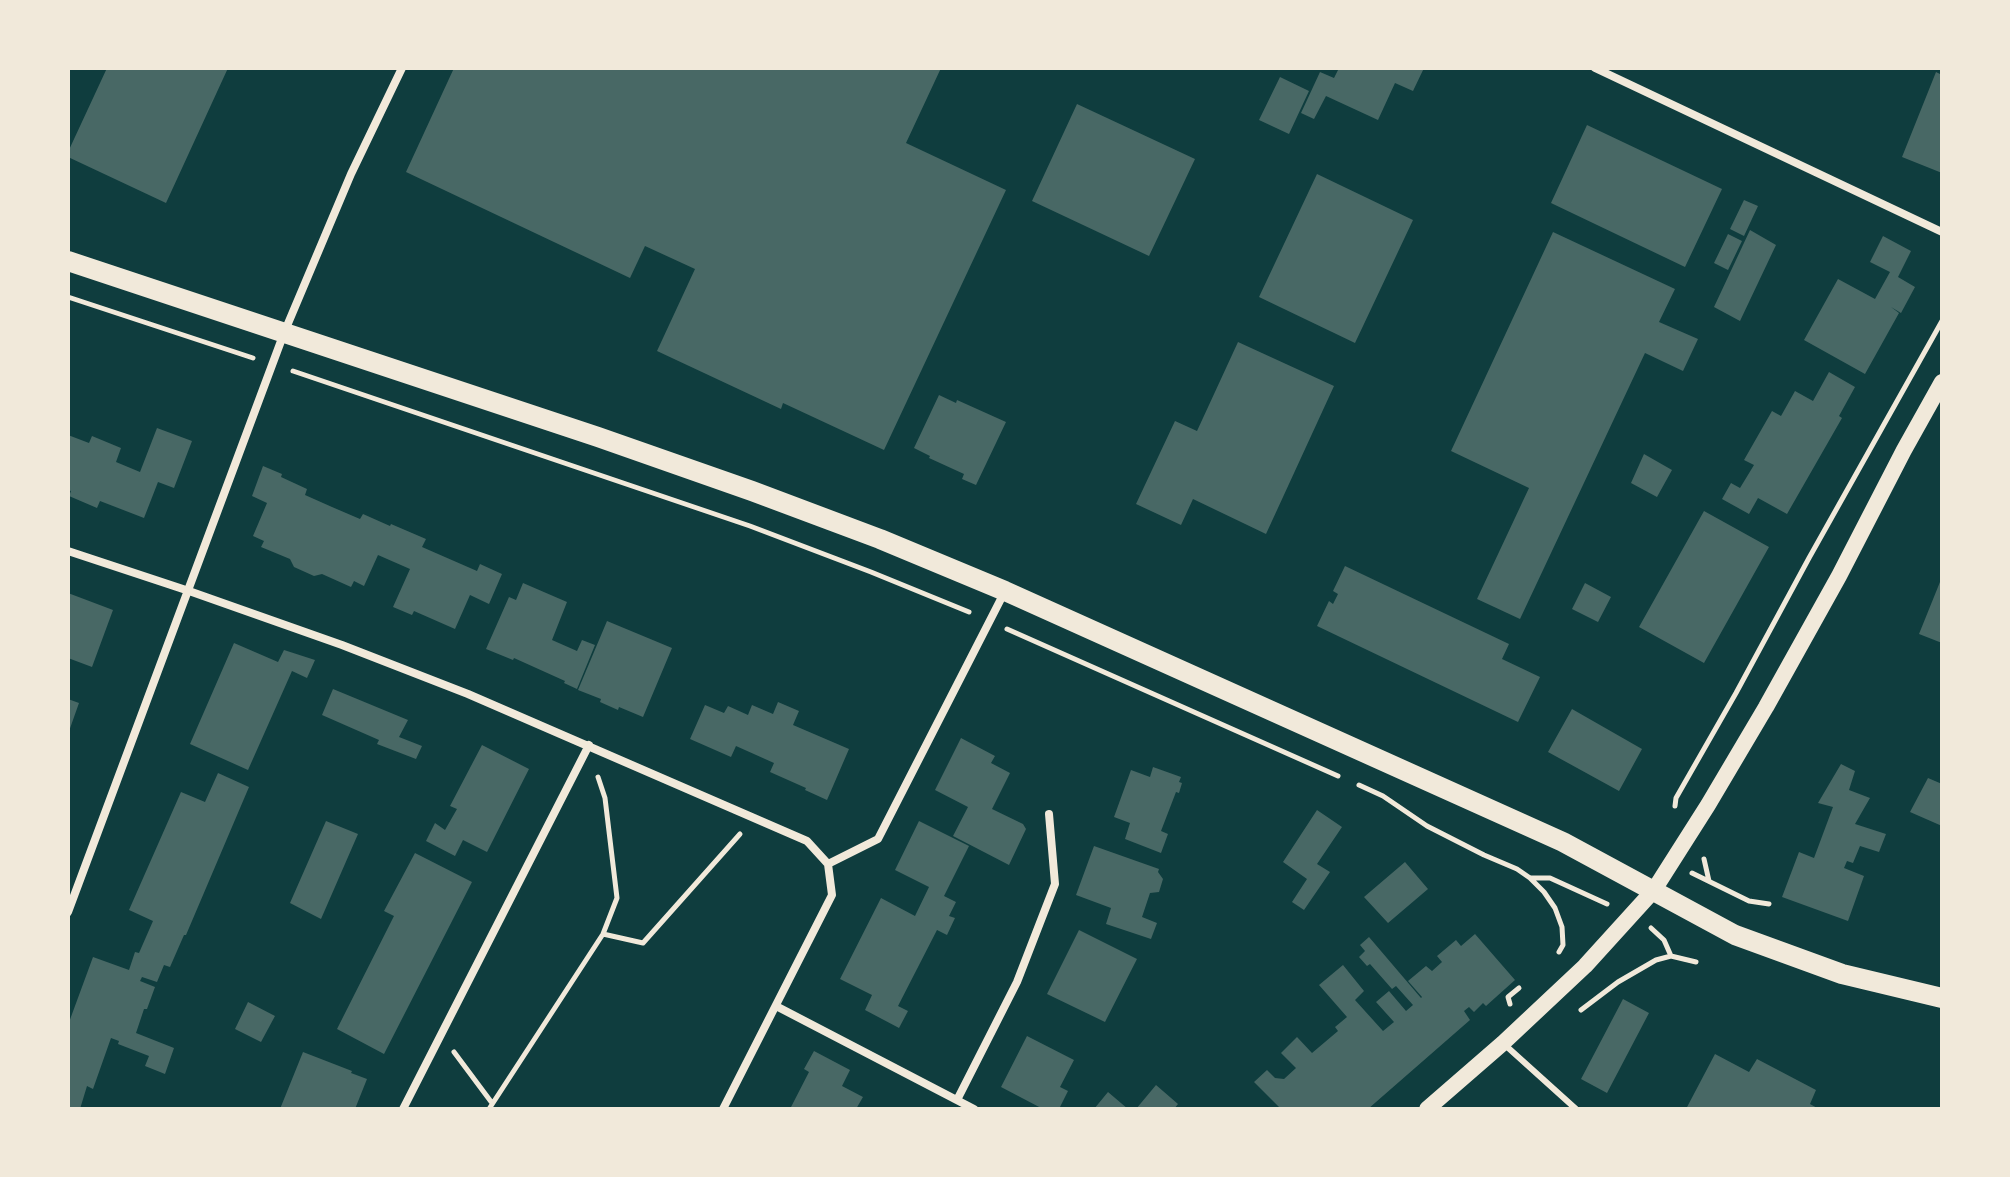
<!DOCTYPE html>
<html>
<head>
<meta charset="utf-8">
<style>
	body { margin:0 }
	#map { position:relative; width:2010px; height:1177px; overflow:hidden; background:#0f3d3e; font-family:"Roboto Condensed",sans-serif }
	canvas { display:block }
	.frame { position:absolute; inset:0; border:70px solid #f1e9da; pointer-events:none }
</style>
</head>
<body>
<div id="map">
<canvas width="2010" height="1177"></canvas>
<div class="frame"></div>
</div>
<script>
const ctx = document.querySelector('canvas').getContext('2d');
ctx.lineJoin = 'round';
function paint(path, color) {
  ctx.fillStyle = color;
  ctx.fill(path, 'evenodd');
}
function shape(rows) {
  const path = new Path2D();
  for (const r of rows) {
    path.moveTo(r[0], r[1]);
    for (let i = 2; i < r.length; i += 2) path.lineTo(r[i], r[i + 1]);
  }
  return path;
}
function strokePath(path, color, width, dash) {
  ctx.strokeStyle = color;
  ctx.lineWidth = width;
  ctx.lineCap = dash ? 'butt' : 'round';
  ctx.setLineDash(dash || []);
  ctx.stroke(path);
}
paint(shape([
	[107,68,228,68,166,203,68,157,68,152],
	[454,68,941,68,906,143,1006,190,884,450,783,403,781,409,657,351,695,269,645,246,630,278,406,172],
	[1339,68,1424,68,1413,91,1395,83,1378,120,1326,96,1314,119,1301,113,1320,72,1334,78],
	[1936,72,1942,75,1942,173,1902,157],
	[1280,77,1309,91,1289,134,1259,120],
	[1077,104,1195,159,1149,256,1032,201],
	[1587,125,1722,189,1685,267,1551,203],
	[1317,174,1413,220,1355,343,1259,297],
	[1744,200,1758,206,1744,236,1730,229],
	[1750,230,1776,245,1740,321,1714,307],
	[1553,232,1675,289,1659,322,1698,339,1683,371,1645,353,1520,619,1477,599,1529,488,1451,451],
	[1728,234,1742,241,1728,270,1714,263],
	[1883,236,1911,251,1898,277,1915,287,1901,313,1891,307,1899,313,1865,374,1804,340,1838,279,1875,299,1890,272,1870,262],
	[1238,342,1334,386,1266,534,1193,499,1181,525,1136,504,1175,421,1197,431],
	[1829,372,1855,387,1839,416,1842,418,1787,514,1758,498,1749,514,1722,499,1731,483,1740,488,1754,465,1744,460,1772,411,1781,416,1795,391,1813,401],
	[939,395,956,403,957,400,1006,422,976,485,962,479,964,474,929,458,930,456,914,448],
	[157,428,192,441,174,488,158,482,144,518,100,501,97,508,69,496,71,491,68,490,68,435,89,443,92,436,121,448,116,462,140,472],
	[1644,454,1672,470,1657,497,1631,483],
	[263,466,282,474,281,477,307,489,305,495,332,507,360,519,363,514,390,526,391,524,426,539,422,547,477,571,480,564,502,574,489,604,470,595,455,629,414,611,412,615,393,607,410,569,378,555,364,586,354,581,351,587,322,574,314,576,294,567,290,559,261,547,264,541,253,536,267,503,252,496],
	[1704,511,1769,547,1704,663,1639,627],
	[1345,566,1509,644,1502,659,1540,677,1518,722,1317,626,1329,601,1333,604,1338,594,1333,591],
	[1942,577,1942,643,1919,634],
	[523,583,567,602,552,640,577,651,582,640,595,645,577,689,564,683,565,681,514,658,513,660,486,649,509,597,516,600],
	[1585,583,1611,597,1598,622,1572,609],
	[68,593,113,610,92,667,68,658],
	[607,621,672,648,643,717,619,707,618,710,600,702,601,699,578,690],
	[234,643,278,662,284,650,315,660,307,678,292,671,248,770,190,744],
	[333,689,408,720,399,737,422,746,416,759,377,744,379,740,322,715],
	[68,699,79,703,68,734],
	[778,702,799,711,793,725,849,749,827,800,805,790,806,788,770,772,774,763,736,746,731,757,690,739,705,705,724,713,728,706,748,715,752,705,773,714],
	[1572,709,1642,749,1619,791,1548,752],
	[961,738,995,756,991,763,1010,773,992,809,1023,824,1026,829,1009,865,953,836,968,807,935,790],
	[482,745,529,769,487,852,463,840,455,856,426,841,435,823,445,830,457,809,450,806],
	[1841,764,1855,771,1849,790,1870,798,1855,824,1886,834,1879,852,1860,846,1853,863,1847,861,1844,868,1864,876,1848,921,1782,897,1799,852,1814,858,1833,807,1818,803],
	[1153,767,1181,777,1179,782,1182,783,1179,793,1176,792,1161,831,1168,834,1161,853,1125,839,1130,823,1114,817,1131,770,1150,777],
	[218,773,249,787,186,935,184,935,170,967,164,965,157,982,142,977,140,981,155,987,147,1009,144,1009,136,1033,174,1048,165,1074,145,1066,149,1056,118,1044,119,1041,111,1038,93,1089,87,1086,80,1109,68,1109,68,1025,93,957,129,970,135,952,139,953,153,921,129,910,181,792,205,802],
	[1928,778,1942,784,1942,826,1910,812],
	[1317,810,1342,827,1317,864,1330,872,1304,910,1292,902,1307,879,1283,862],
	[326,821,358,834,321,919,290,903],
	[919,821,969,846,944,896,956,902,949,916,955,918,947,935,937,930,898,1006,908,1011,899,1028,865,1010,872,995,840,979,881,898,915,916,929,887,895,870],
	[1094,846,1159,869,1158,872,1163,879,1159,892,1150,893,1142,917,1157,923,1151,939,1106,924,1111,908,1076,895],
	[415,853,472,882,384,1054,337,1029,394,916,384,911],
	[1405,862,1428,889,1388,923,1364,897],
	[1079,930,1137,959,1105,1022,1047,994],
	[1475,934,1515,980,1486,1006,1483,1003,1474,1012,1469,1007,1464,1011,1470,1020,1368,1109,1281,1109,1254,1082,1267,1070,1275,1078,1284,1079,1296,1068,1281,1053,1297,1037,1312,1053,1338,1031,1335,1027,1347,1017,1319,985,1343,965,1364,991,1355,1000,1383,1031,1394,1022,1376,1002,1389,991,1406,1011,1413,1005,1396,986,1392,989,1370,964,1367,966,1359,957,1365,951,1360,945,1369,937,1421,998,1422,997,1408,981,1426,966,1432,971,1442,962,1437,956,1456,940,1461,946],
	[1623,999,1649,1013,1607,1093,1581,1079],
	[248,1002,275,1016,261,1042,235,1029],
	[1027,1036,1074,1060,1060,1087,1068,1091,1059,1109,1043,1109,1001,1087],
	[814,1051,850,1070,842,1086,863,1097,856,1109,790,1109,809,1072,804,1069],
	[303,1052,352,1071,351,1073,367,1079,355,1109,280,1109],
	[1715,1054,1749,1072,1757,1059,1816,1090,1810,1104,1819,1109,1686,1109],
	[1156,1085,1178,1104,1174,1109,1136,1109],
	[1108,1092,1128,1109,1094,1109]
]), '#486865');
strokePath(shape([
	[68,297,253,358],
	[293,371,750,526,871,572,969,612],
	[1007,629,1338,776],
	[1359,785,1383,796,1427,826,1484,855,1517,869,1530,878,1544,892,1555,908,1562,927,1563,945,1559,952],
	[1675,806,1676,798,1736,693,1809,558,1942,321],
	[1704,859,1709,881],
	[1692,873,1749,901,1769,904],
	[1531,878,1550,878,1607,904],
	[1651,928,1664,940,1671,956],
	[603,934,643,943,740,834],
	[1510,1004,1508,997,1519,988],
	[1581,1010,1618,982,1656,960,1671,956,1696,962],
	[454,1052,492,1103],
	[489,1109,603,934,617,898,605,798,598,777]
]), '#f1e9da', 5);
strokePath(shape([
	[1505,1045,1576,1109]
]), '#f1e9da', 6);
strokePath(shape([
	[1595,68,1942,232],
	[68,551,189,591,342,645,468,694,807,841,828,864],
	[68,912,284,333,351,174,402,68],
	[776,1006,974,1109],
	[957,1100,1017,982,1055,884,1049,814],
	[403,1109,589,745],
	[723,1109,832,895,828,864,878,839,1004,593]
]), '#f1e9da', 8);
strokePath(shape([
	[1427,1109,1503,1043,1585,966,1654,890,1708,805,1766,707,1839,576,1904,450,1942,382]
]), '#f1e9da', 16);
strokePath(shape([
	[68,261,598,437,752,491,880,539,1005,591,1563,842,1735,935,1842,974,1942,998]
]), '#f1e9da', 20);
</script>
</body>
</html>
